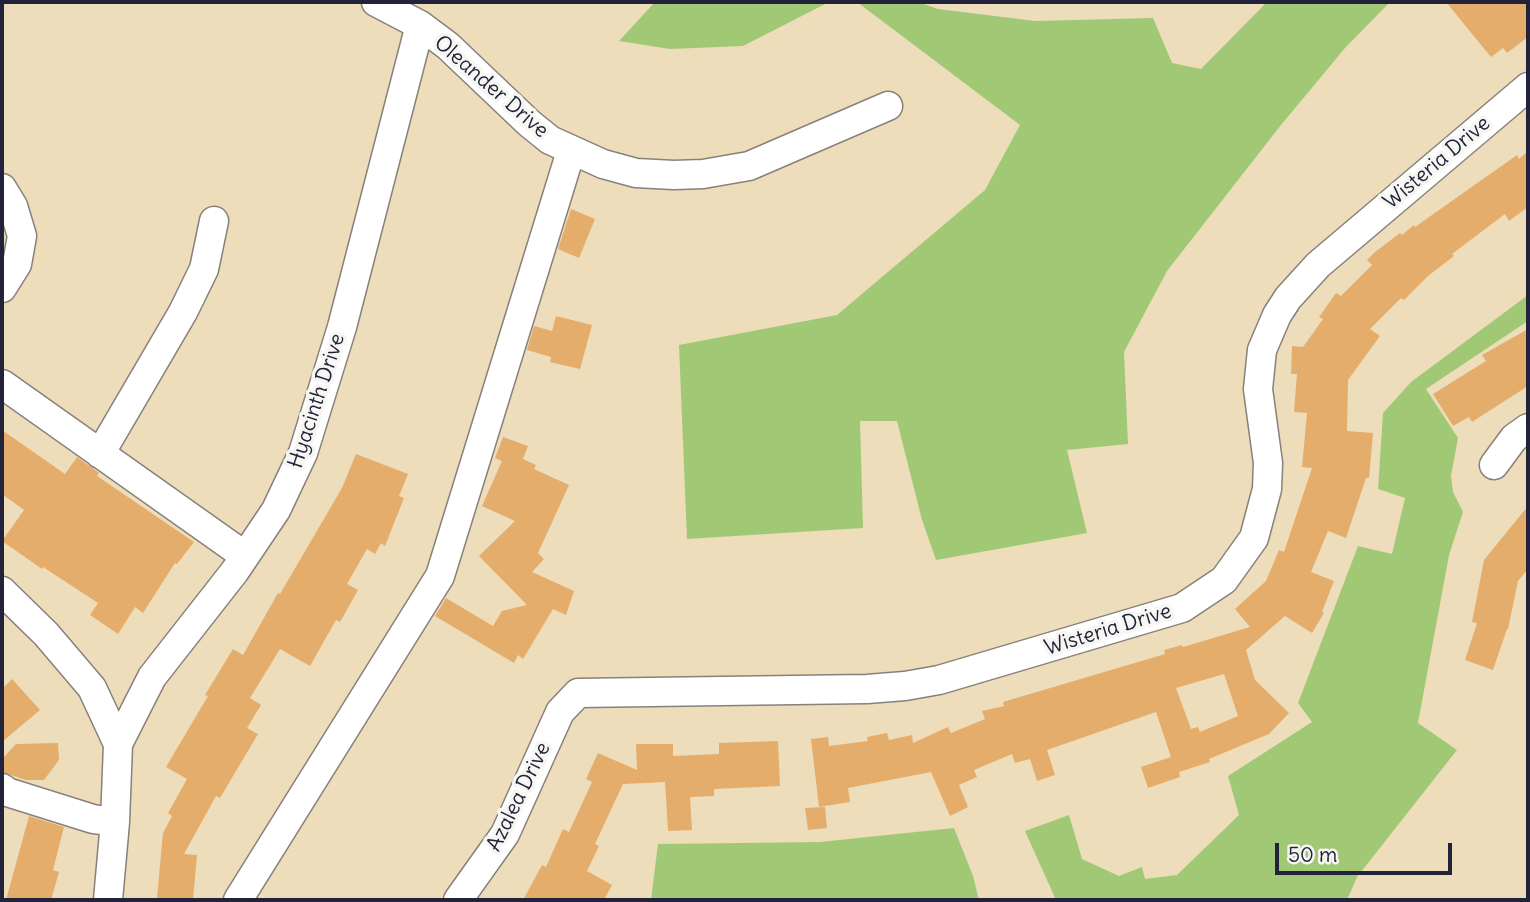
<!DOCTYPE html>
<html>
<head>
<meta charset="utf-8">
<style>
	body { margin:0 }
	#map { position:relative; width:1530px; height:902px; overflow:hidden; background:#edddbb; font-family:Delius,sans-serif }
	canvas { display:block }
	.frame { position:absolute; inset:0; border:4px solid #22223b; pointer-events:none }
	.scale { position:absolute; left:1275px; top:843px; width:177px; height:32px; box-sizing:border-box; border:4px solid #22223b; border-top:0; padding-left:9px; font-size:21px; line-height:24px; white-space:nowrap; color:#22223b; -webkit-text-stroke:5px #f6f6f2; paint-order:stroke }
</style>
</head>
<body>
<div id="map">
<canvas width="1530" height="902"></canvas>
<div class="frame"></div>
<div class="scale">50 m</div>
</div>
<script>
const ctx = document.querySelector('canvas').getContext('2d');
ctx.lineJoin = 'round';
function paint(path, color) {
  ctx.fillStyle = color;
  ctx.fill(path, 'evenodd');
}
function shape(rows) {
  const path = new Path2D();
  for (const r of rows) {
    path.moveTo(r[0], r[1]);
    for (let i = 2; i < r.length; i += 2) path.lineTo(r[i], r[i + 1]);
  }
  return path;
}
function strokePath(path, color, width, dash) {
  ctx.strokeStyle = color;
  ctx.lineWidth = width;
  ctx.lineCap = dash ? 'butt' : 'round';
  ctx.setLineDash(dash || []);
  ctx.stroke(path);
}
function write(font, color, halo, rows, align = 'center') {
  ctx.font = font + ' Delius,sans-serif';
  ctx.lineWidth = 7;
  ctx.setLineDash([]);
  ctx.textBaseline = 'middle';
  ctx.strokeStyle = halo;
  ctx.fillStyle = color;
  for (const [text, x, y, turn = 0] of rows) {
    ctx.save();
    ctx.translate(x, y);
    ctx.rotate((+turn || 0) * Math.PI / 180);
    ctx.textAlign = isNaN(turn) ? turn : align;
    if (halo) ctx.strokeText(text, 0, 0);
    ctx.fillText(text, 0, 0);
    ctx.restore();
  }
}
paint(shape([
	[655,2,829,2,743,46,670,49,619,41],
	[857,2,918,2,938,9,1035,21,1153,18,1172,63,1201,69,1267,2,1390,2,1345,48,1281,125,1167,271,1124,352,1128,444,1067,450,1087,533,936,560,922,520,897,421,860,421,863,528,687,539,679,345,837,315,985,190,1020,125],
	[1528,295,1528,321,1426,389,1458,438,1451,476,1453,492,1463,512,1449,555,1418,723,1457,750,1357,877,1347,900,1056,900,1025,831,1069,815,1082,859,1119,876,1142,867,1145,879,1177,875,1239,815,1228,776,1312,722,1298,703,1358,546,1392,554,1405,498,1378,489,1383,413,1411,382],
	[954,828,973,876,979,900,651,900,658,844,820,842]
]), '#a1c975');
paint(shape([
	[1446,2,1528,2,1528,37,1507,53,1503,48,1491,57],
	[1528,151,1528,207,1509,221,1505,214,1452,254,1454,256,1428,276,1404,300,1401,298,1370,329,1380,336,1348,380,1347,431,1373,433,1369,478,1366,478,1346,538,1328,531,1311,572,1334,581,1322,612,1324,613,1312,633,1285,616,1246,650,1255,680,1289,713,1269,734,1209,759,1210,762,1179,772,1180,777,1148,788,1141,767,1171,757,1156,712,1047,750,1055,775,1037,781,1030,759,1015,763,1012,754,974,770,977,777,959,785,968,807,950,816,931,772,848,788,850,802,819,807,811,739,828,737,829,746,868,741,867,737,887,733,889,740,912,735,913,743,948,727,951,733,985,719,982,711,1004,706,1003,702,1165,654,1164,650,1182,645,1183,647,1250,627,1235,609,1266,581,1279,550,1284,552,1312,468,1302,467,1307,413,1294,412,1297,374,1291,374,1292,346,1303,347,1323,319,1319,317,1336,293,1341,296,1372,265,1367,260,1375,252,1400,233,1402,235,1414,225,1415,227,1517,155,1519,159],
	[1224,674,1238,716,1200,732,1198,727,1191,729,1176,688],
	[571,209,595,219,579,258,558,249],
	[556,316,592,325,580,369,550,362,551,357,527,350,534,326,552,331],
	[1528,329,1528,386,1472,422,1469,417,1453,426,1433,394,1486,361,1482,355],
	[2,430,65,474,77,457,99,473,97,476,194,542,177,564,175,563,143,613,135,607,118,634,90,615,98,603,43,567,42,569,2,541,24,510,2,494],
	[503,437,528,446,523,459,536,465,534,469,569,485,538,553,544,559,532,572,574,591,566,615,553,609,523,659,518,655,514,663,435,616,446,598,493,626,502,611,527,605,479,556,515,521,482,506,502,461,495,458],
	[356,454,408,474,399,496,404,498,385,546,381,543,375,554,367,549,347,584,358,590,340,622,336,620,310,666,280,649,250,698,261,705,247,728,258,734,220,798,216,796,184,854,197,855,193,900,166,900,157,898,163,833,172,816,168,813,187,779,166,767,208,696,205,695,233,649,243,655,278,593,280,594,342,488],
	[1528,506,1528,569,1518,581,1508,629,1507,629,1493,670,1465,660,1477,623,1472,622,1484,560],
	[12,679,40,710,2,742,2,689],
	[778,741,780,786,714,789,714,796,690,797,692,830,668,831,665,782,623,784,595,844,599,846,587,871,612,885,604,900,523,900,542,865,546,867,563,829,569,832,592,782,586,779,598,753,637,770,636,744,673,744,673,756,719,754,719,743],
	[58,743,59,760,44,780,26,780,2,772,2,759,16,744],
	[825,807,827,828,808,830,805,808],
	[29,816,64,827,53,870,59,872,51,900,6,900]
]), '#e4ad6c');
const minor = shape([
	[376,2,420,25,448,46,529,123,550,140,603,164,636,173,674,175,703,174,749,166,888,106],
	[2,188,13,206,22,236,17,264,2,288],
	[2,384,245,556],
	[100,454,183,312,204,269,214,221],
	[1494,465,1514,438,1528,428],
	[2,591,46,634,92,688,118,744],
	[2,788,7,792,93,819,115,822],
	[108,900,115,822,118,744,152,677,235,571,276,510,303,453,342,327,420,25],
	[238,900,440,576,571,151],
	[458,900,505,834,560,712,578,693,867,689,905,686,939,680,1182,608,1224,580,1254,538,1267,489,1268,463,1258,389,1262,350,1277,315,1288,298,1318,265,1528,87]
]);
strokePath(minor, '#88807b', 31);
strokePath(minor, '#fff', 28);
write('21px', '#22223b', '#f6f6f2', [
	["Oleander Drive",491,87,41],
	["Wisteria Drive",1437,163,-40],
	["Hyacinth Drive",317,401,-72],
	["Wisteria Drive",1108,630,-17],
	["Azalea Drive",519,797,-64]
]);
</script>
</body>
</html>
